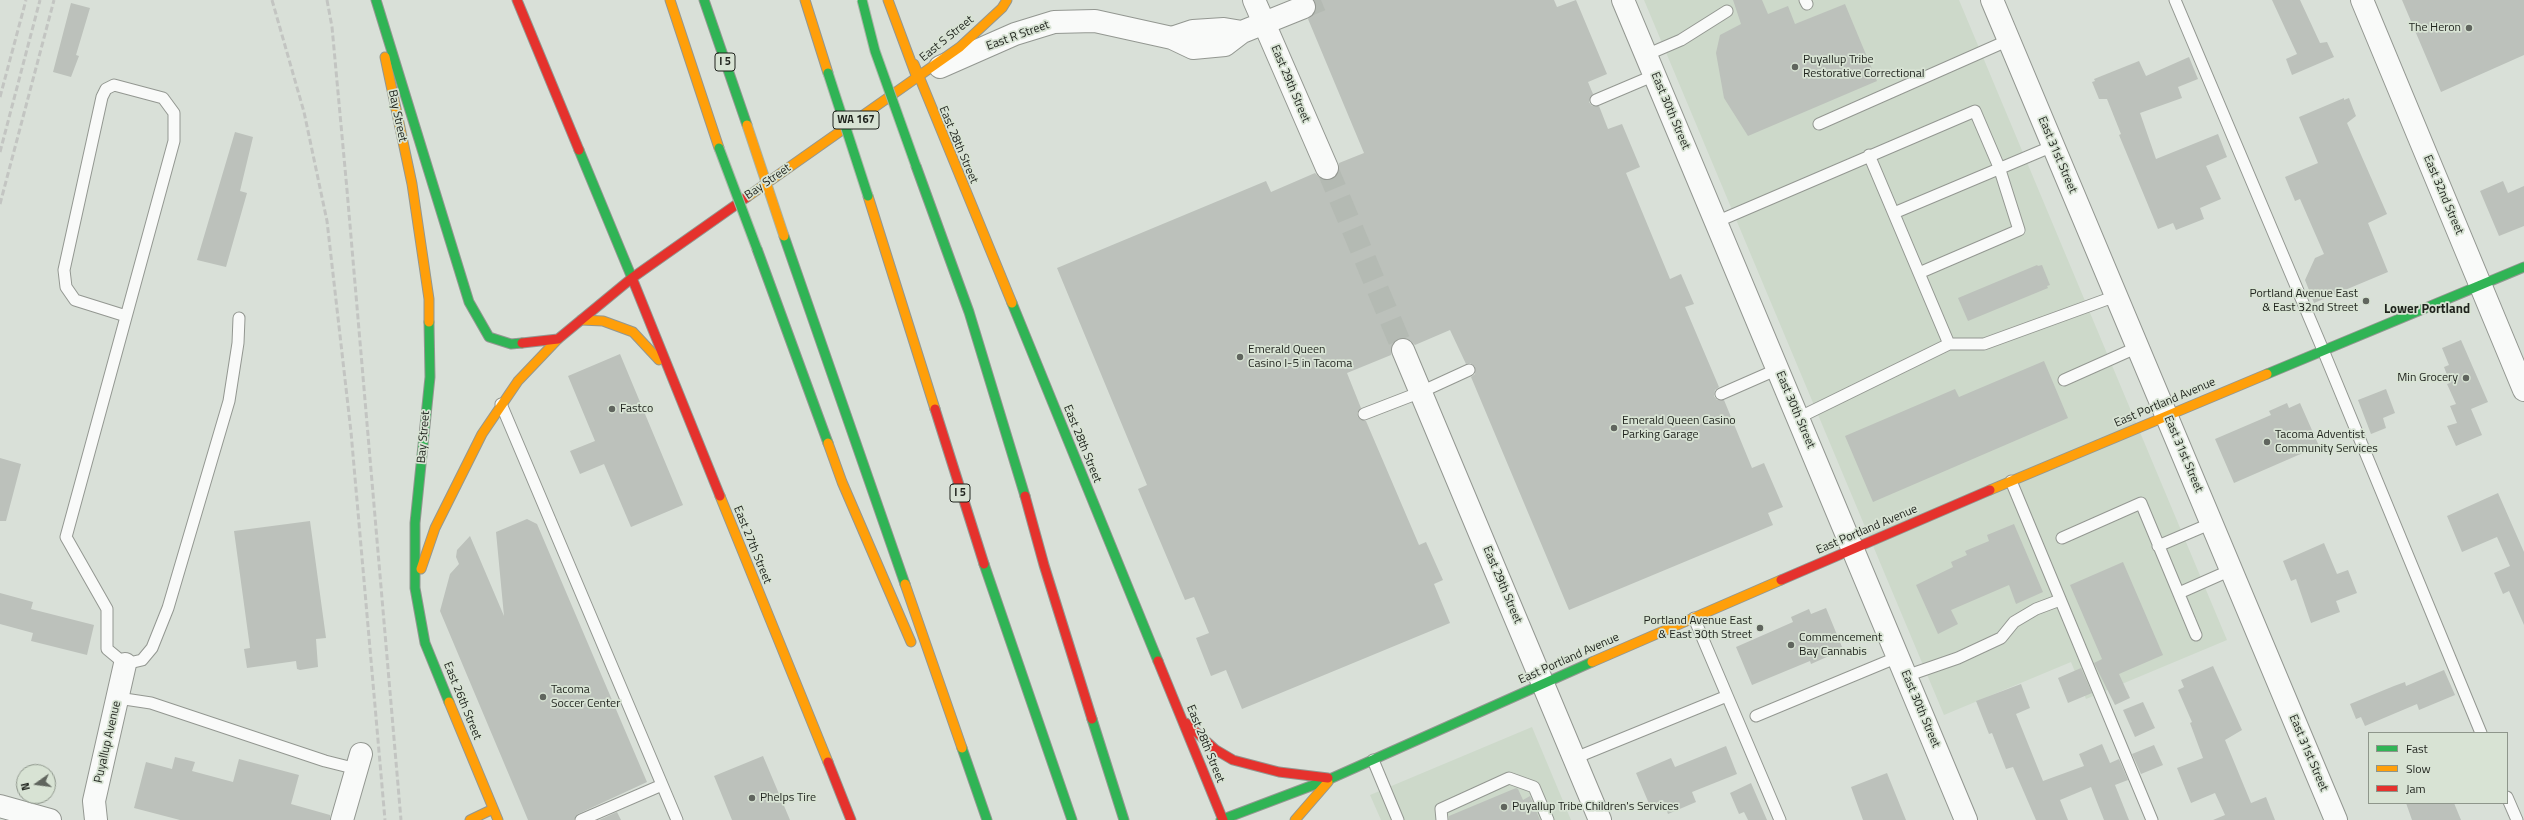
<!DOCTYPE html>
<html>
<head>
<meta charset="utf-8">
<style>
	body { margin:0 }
	#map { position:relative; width:2524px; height:820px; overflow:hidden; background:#d9e0d8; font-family:"Titillium Web",sans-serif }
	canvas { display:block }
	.legend { position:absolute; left:2368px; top:732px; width:140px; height:72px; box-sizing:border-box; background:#d8e3d4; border:1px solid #8e968b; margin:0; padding:5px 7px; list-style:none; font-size:12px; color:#1f231d }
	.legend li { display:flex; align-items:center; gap:8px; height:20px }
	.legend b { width:20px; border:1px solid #8e968b }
	.north { position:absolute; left:16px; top:764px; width:40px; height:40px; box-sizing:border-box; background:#d8e3d4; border:1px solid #8e968b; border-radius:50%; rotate:256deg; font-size:11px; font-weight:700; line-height:16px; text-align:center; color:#1f231d }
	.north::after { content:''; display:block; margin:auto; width:14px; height:18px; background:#60655e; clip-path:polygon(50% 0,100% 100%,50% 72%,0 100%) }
</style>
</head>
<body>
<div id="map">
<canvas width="2524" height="820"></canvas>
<ul class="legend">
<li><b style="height:5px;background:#30b455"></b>Fast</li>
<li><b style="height:5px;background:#ff9f0a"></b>Slow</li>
<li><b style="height:5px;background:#e5322d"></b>Jam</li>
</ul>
<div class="north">N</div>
</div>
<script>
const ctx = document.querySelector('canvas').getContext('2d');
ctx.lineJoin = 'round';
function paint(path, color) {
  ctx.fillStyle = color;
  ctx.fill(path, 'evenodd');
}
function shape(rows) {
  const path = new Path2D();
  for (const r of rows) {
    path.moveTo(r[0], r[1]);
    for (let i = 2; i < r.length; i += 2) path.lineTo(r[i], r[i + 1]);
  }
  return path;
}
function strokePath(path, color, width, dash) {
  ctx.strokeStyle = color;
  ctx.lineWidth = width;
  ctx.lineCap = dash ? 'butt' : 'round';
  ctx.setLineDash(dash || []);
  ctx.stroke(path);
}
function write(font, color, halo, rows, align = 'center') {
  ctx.font = font + ' "Titillium Web",sans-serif';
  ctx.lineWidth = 3.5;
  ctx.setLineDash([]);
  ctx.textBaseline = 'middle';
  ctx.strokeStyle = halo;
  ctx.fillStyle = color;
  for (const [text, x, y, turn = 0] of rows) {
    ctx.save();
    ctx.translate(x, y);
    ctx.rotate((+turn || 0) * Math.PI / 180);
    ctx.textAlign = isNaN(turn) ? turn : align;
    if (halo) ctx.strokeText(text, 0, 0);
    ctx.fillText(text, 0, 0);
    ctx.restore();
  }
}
paint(shape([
	[1644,0,1959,0,2227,640,2086,699,2071,662,1944,715],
	[1532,727,1571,820,1381,820,1370,795]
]), '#cdd9ca');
paint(shape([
	[1314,0,1554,0,1557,7,1576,0,1607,74,1588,82,1593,94,1589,102,1592,106,1599,106,1608,129,1622,124,1640,167,1626,173,1670,279,1681,274,1694,304,1685,307,1719,387,1715,390,1714,396,1717,400,1724,400,1752,468,1764,463,1783,507,1768,513,1773,525,1569,610,1471,377,1475,374,1475,367,1470,363,1466,364,1450,330,1415,345,1410,340,1399,338,1393,343,1391,355,1347,373,1361,408,1357,413,1358,417,1366,421,1419,545,1426,542,1443,580,1434,584,1450,623,1242,709,1226,670,1211,676,1196,638,1209,633,1194,597,1185,600,1138,489,1147,485,1057,268,1266,181,1271,192,1315,173,1320,178,1332,180,1337,175,1339,163,1364,153,1308,19,1316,9],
	[1733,0,1762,0,1768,14,1788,6,1795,24,1845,4,1877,81,1748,136,1724,98,1716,53,1720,35,1741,24],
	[2272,0,2300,0,2320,43,2327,42,2334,57,2292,75,2286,59,2297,54],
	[2402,0,2524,0,2524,55,2441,92],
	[71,3,90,8,76,55,79,56,71,77,53,72],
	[2189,57,2198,79,2178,87,2182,98,2140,113,2156,159,2218,134,2227,157,2206,166,2221,199,2200,208,2204,219,2176,230,2173,223,2158,229,2119,135,2121,134,2107,99,2099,99,2092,82,2095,81,2094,79,2139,61,2146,76],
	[2344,98,2344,100,2349,98,2356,116,2347,123,2387,214,2368,223,2388,272,2314,303,2305,280,2315,258,2324,254,2300,199,2295,201,2285,177,2318,163,2299,117],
	[235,132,253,137,240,191,247,193,226,267,197,260],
	[2503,181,2508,193,2524,186,2524,226,2499,236,2480,191],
	[2037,265,2038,266,2042,265,2050,285,2047,286,2048,288,1968,321,1958,298],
	[2461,340,2488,402,2471,409,2482,435,2456,446,2447,426,2457,423,2450,406,2456,404,2447,384,2450,383,2444,367,2449,365,2442,348],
	[620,354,683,505,631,527,604,464,580,474,570,451,595,441,568,376],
	[2044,361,2068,418,1873,502,1845,436,1955,389,1959,397],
	[2386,389,2395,413,2383,418,2386,428,2371,434,2358,400],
	[2287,403,2289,408,2300,403,2319,446,2234,483,2215,439,2271,415,2269,411],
	[0,458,21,464,6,521,0,521],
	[2498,493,2524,552,2524,625,2509,591,2503,594,2494,573,2510,566,2497,537,2462,552,2447,516],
	[527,519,537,524,647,782,578,814,574,820,528,820,440,611,450,574,459,564,456,557,457,550,470,536,504,616,496,532],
	[310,521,326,638,316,639,318,667,300,670,297,669,296,661,247,668,244,649,250,648,234,531],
	[2014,524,2043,592,2016,604,2009,585,1951,610,1958,624,1938,634,1916,585,1953,567,1951,562,1967,555,1965,551,1989,541,1987,535],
	[2324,543,2337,574,2348,570,2357,593,2336,601,2340,612,2311,623,2296,579,2291,581,2283,561],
	[2123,562,2163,655,2119,674,2130,698,2115,705,2094,663,2102,659,2070,585],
	[0,593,33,602,31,609,94,625,87,655,31,641,33,633,0,624],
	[1826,608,1842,647,1827,654,1829,656,1811,664,1810,661,1752,685,1736,647,1793,622,1791,617,1809,609,1811,614],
	[2213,666,2242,730,2225,740,2251,803,2266,797,2275,820,2213,820,2225,815,2215,793,2191,803,2177,768,2203,758,2190,723,2192,722,2178,690,2184,687,2181,680],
	[2081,668,2092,693,2068,703,2058,678],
	[2444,670,2455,695,2419,710,2417,704,2365,726,2361,717,2356,719,2350,704,2394,686,2405,682,2406,686],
	[2021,684,2030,708,2016,714,2043,781,2084,766,2079,754,2102,744,2110,763,2119,759,2128,780,2115,785,2129,820,2104,820,2091,787,2060,800,2068,820,2036,820,2013,767,2006,769,1992,733,1989,734,1976,701],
	[2143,702,2155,728,2135,737,2123,710],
	[2154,745,2163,765,2141,774,2132,754],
	[1726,746,1737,774,1692,792,1696,802,1668,814,1663,800,1650,806,1636,773,1671,758,1675,767],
	[763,756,790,820,732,820,714,776],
	[175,757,195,762,192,771,233,782,239,759,299,775,291,804,330,815,330,820,180,820,134,808,146,762,172,769],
	[1887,773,1906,820,1863,820,1851,787],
	[1751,783,1767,820,1748,820,1744,812,1739,814,1730,793],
	[1516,788,1518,789,1523,800,1530,796,1540,820,1449,820,1449,816],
	[2406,803,2454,803,2461,820,2412,820],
	[617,812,621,820,599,820]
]), '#bcc1bb');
strokePath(shape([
	[1304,7,1321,0],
	[1327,168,1403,350]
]), '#b4bab3', 22, [22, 11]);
const lane = shape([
	[1805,0,1807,4],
	[2175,0,2323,350,2481,733],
	[1646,55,1681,40,1727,11],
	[1596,100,1655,75],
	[1819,124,2009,40],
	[1869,155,1949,344],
	[1894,213,2053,146],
	[1716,222,1975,111,1999,167,2019,230,1919,273],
	[126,316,75,300,66,287,64,270,102,97,106,89,114,85,163,98,174,113,174,141,66,537,107,609,107,649,125,664,142,660,152,648,168,608,229,401,238,343,239,318],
	[2064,380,2138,347],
	[1721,394,1778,369],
	[501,404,677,820],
	[1364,414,1421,392,1469,370],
	[1798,418,1949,344,1984,344,2116,296],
	[2011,481,2152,820],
	[2062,538,2141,503,2196,635],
	[2158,546,2212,523],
	[2179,593,2231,570],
	[1694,618,1780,820],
	[1906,676,1958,658,2001,638,2014,622,2036,609,2060,600],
	[118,698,151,703,325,761,357,769],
	[1756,716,1898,657],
	[1575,758,1727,696],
	[1373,760,1398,820],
	[2507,797,2517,820],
	[581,820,662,785],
	[1442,820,1441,809,1509,778,1534,787,1548,820]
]);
const street = shape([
	[1254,0,1327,168],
	[1623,0,1966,820],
	[1992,0,2336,820],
	[2362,0,2524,390],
	[1172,38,1193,31,1224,29,1242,32],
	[940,67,1015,34,1054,22,1095,21,1172,38,1193,48,1225,45,1242,32,1304,7],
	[1403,350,1600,820],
	[0,806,50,820],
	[96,820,94,801,125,664],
	[342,820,361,754]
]);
const fast = shape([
	[376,0,469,302,489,337,511,344,522,343],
	[704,0,747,125],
	[579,150,632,278],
	[916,166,969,312,1025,496],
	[784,236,905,584],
	[757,249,828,443],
	[1012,303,1158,661],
	[429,322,430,377,415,523,415,588,425,643,449,702],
	[2267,374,2524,267],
	[984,564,1072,820],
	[1092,719,1124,820],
	[962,748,987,820],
	[1221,820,1332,778,1592,662]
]);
const slow = shape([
	[670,0,719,148],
	[805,0,828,73],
	[888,0,917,78],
	[385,57,412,184,429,299,429,322],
	[914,64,1012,303],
	[868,196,935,409],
	[747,197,960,47,1002,8,1007,0],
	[581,320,603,321,633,332,659,360],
	[828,443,842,482,911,642],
	[1990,490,2267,374],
	[720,496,828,762],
	[421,569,435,528,482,434,518,381,558,339],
	[905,584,962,748],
	[1592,662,1781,580],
	[449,702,498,820],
	[470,820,493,809],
	[1295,820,1328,782]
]);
const jam = shape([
	[517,0,579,150],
	[632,278,720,496],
	[522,343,558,339,632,278,747,197],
	[935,409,984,564],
	[1025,496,1044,565,1092,719],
	[1781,580,1990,490],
	[1158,661,1223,820],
	[1186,723,1216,750,1233,760,1279,772,1328,778],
	[828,762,851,820]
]);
strokePath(lane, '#939791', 13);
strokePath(street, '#939791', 24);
strokePath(fast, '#939791', 11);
strokePath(slow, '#939791', 11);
strokePath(jam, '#939791', 11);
strokePath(lane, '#f9faf9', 11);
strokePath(street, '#f9faf9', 22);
strokePath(fast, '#30b455', 9);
strokePath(slow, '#ff9f0a', 9);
strokePath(jam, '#e5322d', 9);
strokePath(shape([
	[272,0,304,112,327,221,351,432,385,820],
	[327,0,332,27,347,190,401,820],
	[0,97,26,0],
	[0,152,40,0],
	[0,204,54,0]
]), '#c3c5c2', 3, [6, 3]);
const fastBridge = shape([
	[862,0,875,51,916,166],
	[828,73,868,196],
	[719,148,757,249]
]);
const slowBridge = shape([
	[747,125,784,236]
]);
strokePath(fastBridge, '#a8b1a5', 11, []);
strokePath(slowBridge, '#a8b1a5', 11, []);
strokePath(fastBridge, '#30b455', 9);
strokePath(slowBridge, '#ff9f0a', 9);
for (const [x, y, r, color] of [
	[2469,28,4,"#60655e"],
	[1795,67,4,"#60655e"],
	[2366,301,4,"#60655e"],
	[1240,357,4,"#60655e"],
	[2466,378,4,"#60655e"],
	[612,409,4,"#60655e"],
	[1614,428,4,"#60655e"],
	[2267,442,4,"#60655e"],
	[1760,628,4,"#60655e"],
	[1791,645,4,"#60655e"],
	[543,697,4,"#60655e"],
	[752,798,4,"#60655e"],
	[1504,807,4,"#60655e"]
]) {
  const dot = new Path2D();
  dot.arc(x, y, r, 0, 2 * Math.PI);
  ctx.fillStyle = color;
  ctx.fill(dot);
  strokePath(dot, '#d8e3d4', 1.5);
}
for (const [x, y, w] of [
	[725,62,20],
	[856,120,46],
	[960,493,20]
]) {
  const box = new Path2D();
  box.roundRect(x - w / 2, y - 9, w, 18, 3);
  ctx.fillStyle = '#d8e3d4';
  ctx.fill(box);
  strokePath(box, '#1f231d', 1);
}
write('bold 11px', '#1f231d', null, [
	["I 5",725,62],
	["WA 167",856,120],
	["I 5",960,493]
]);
write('12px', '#1f231d', '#d8e3d4', [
	["The Heron",2461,28,"right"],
	["Puyallup Tribe",1803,60],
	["Restorative Correctional",1803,74],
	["Portland Avenue East",2358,294,"right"],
	["& East 32nd Street",2358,308,"right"],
	["Emerald Queen",1248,350],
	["Casino I-5 in Tacoma",1248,364],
	["Min Grocery",2458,378,"right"],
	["Fastco",620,409],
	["Emerald Queen Casino",1622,421],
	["Parking Garage",1622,435],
	["Tacoma Adventist",2275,435],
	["Community Services",2275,449],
	["Portland Avenue East",1752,621,"right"],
	["& East 30th Street",1752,635,"right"],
	["Commencement",1799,638],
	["Bay Cannabis",1799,652],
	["Tacoma",551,690],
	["Soccer Center",551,704],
	["Phelps Tire",760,798],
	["Puyallup Tribe Children's Services",1512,807]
], 'left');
write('12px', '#1f231d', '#d8e3d4', [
	["East R Street",1018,36,-20],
	["East S Street",947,39,-39],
	["East 29th Street",1290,84,67],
	["East 30th Street",1670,111,67],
	["Bay Street",397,116,78],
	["East 28th Street",958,145,67],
	["East 31st Street",2057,155,67],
	["Bay Street",768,182,-35],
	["East 32nd Street",2443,195,67],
	["East Portland Avenue",2165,403,-23],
	["East 30th Street",1795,410,67],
	["Bay Street",424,437,-85],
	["East 28th Street",1082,444,68],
	["East 31st Street",2183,454,67],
	["East Portland Avenue",1867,530,-23],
	["East 27th Street",752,545,68],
	["East 29th Street",1502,585,67],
	["East Portland Avenue",1569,659,-24],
	["East 26th Street",462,701,68],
	["East 30th Street",1920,709,67],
	["Puyallup Avenue",108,742,-77],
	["East 28th Street",1205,744,68],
	["East 31st Street",2308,753,67]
]);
write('bold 13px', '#1f231d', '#d8e3d4', [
	["Lower Portland",2427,310]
]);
</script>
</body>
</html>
